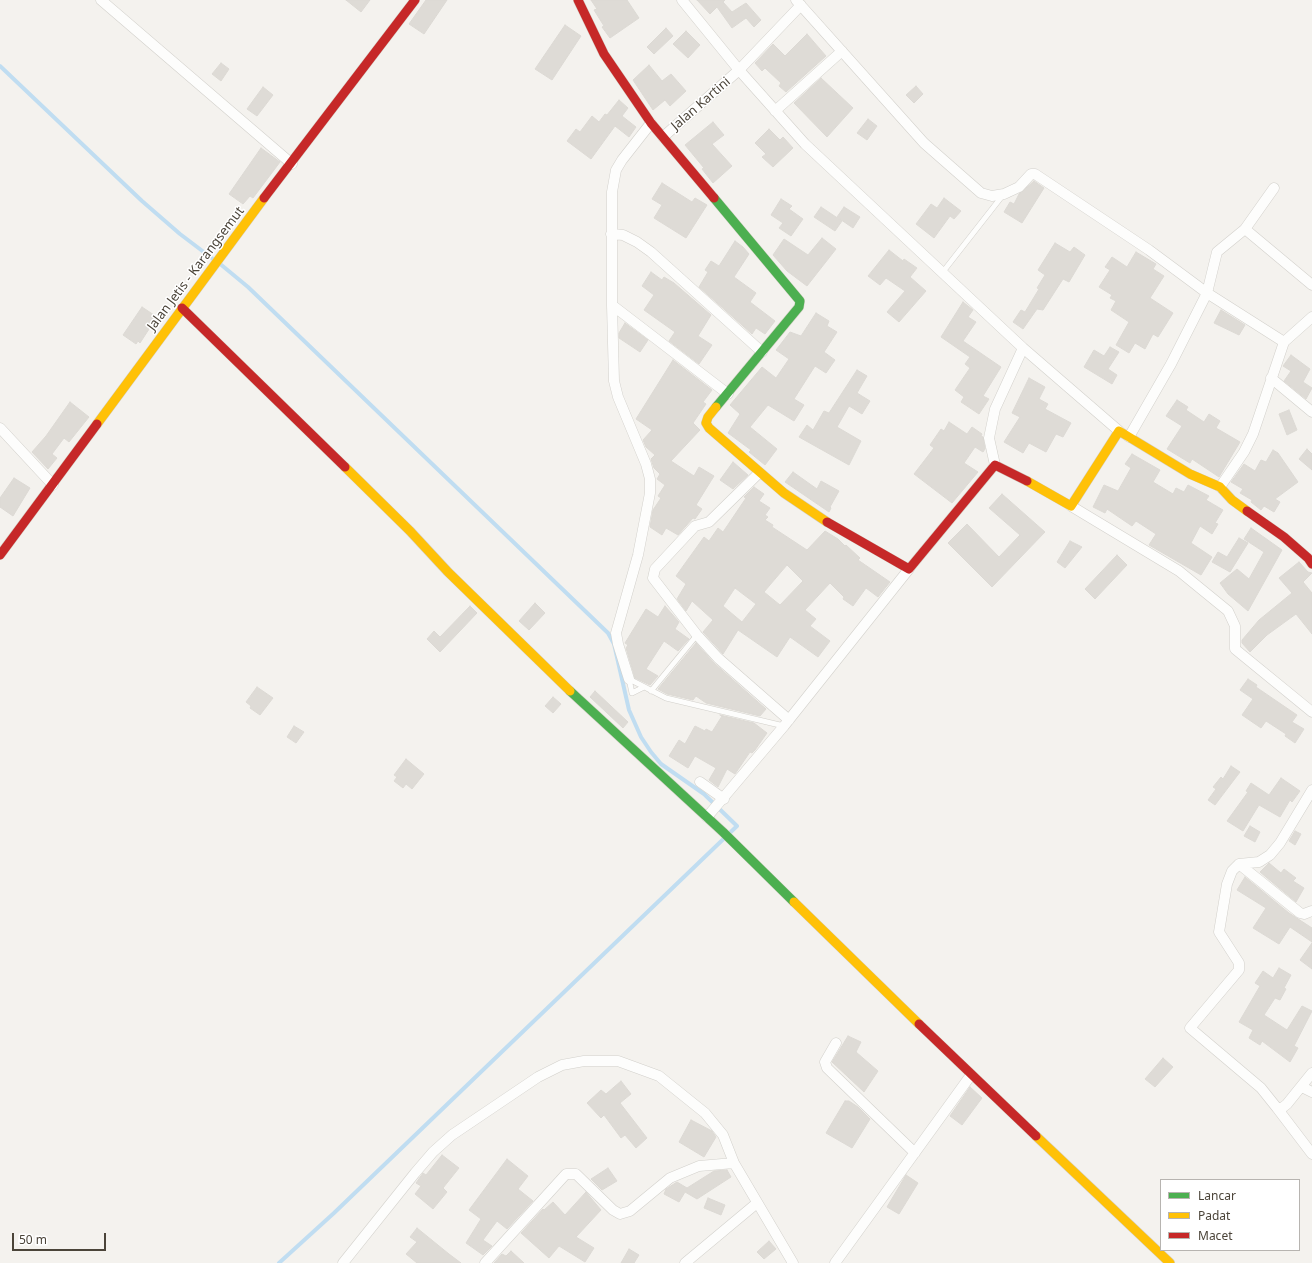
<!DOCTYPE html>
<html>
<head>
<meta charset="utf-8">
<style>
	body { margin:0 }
	#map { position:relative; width:1312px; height:1263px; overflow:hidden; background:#f4f2ee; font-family:"Noto Sans",sans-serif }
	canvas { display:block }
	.legend { position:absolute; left:1160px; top:1179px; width:140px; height:72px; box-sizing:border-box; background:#fff; border:1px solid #b7b4b0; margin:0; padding:5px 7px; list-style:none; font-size:12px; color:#4b4439 }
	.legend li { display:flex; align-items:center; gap:8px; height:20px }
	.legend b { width:20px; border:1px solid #b7b4b0 }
	.scale { position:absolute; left:12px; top:1233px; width:94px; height:18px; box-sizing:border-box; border:2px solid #4b4439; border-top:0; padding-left:5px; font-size:12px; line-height:14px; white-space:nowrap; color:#4b4439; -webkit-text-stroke:3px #fff; paint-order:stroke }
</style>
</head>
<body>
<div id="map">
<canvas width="1312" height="1263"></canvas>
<ul class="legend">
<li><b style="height:5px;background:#4caf50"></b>Lancar</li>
<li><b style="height:5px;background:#ffc107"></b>Padat</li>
<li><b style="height:5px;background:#c62828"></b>Macet</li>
</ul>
<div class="scale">50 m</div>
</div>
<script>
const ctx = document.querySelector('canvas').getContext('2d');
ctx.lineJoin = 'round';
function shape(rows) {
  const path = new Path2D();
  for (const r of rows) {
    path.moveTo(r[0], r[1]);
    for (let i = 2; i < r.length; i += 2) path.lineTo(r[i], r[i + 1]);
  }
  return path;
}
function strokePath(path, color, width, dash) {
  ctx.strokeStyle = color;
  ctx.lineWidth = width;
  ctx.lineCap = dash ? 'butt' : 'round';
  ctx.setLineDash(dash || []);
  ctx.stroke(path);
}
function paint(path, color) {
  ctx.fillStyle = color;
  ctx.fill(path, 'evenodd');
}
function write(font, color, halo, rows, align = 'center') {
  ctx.font = font + ' "Noto Sans",sans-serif';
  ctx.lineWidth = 3;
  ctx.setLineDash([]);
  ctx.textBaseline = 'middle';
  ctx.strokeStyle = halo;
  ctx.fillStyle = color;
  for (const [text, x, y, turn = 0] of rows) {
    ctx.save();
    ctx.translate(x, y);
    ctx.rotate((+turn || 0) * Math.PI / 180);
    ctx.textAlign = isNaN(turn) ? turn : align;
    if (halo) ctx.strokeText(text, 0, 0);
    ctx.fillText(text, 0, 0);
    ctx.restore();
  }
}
strokePath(shape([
	[0,66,142,201,180,234,213,259],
	[219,263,248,287,608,633,614,644,629,710,641,737,651,752,661,764,704,794,737,826,334,1213,279,1263]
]), '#c0ddf1', 4);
const building = shape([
	[346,0,370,0,361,12,346,0],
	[426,0,447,0,424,34,409,24,426,0],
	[591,0,627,0,639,18,610,38,602,27,604,26,594,10,597,9,591,0],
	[697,0,725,0,723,2,732,12,746,3,761,20,754,27,746,18,732,28,717,7,710,14,697,0],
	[565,25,581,36,552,80,535,69,565,25],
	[666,28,673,36,654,54,647,47,666,28],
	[686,31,700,45,688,58,673,44,686,31],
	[807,34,826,56,786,92,779,86,781,83,765,68,762,71,755,63,773,44,785,56,807,34],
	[221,63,229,69,221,81,212,74,221,63],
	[649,65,662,81,671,74,686,91,670,106,665,100,653,110,633,80,649,65],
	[821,78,853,108,827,137,794,103,821,78],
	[916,86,923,94,914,103,906,95,916,86],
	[263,87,273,95,257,116,247,109,263,87],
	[619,100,628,108,622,116,636,127,629,137,615,126,591,159,567,141,576,129,580,132,592,116,599,122,605,114,607,115,619,100],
	[868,119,877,126,867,140,857,133,868,119],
	[713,122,724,135,712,144,732,166,713,183,702,169,704,168,685,145,713,122],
	[769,129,780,140,783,137,793,148,773,167,762,157,766,154,755,143,769,129],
	[261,148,280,162,253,198,250,196,243,204,229,194,261,148],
	[1034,181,1044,188,1022,223,1004,212,1010,202,1014,204,1019,194,1034,181],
	[662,183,692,202,695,198,707,205,686,238,654,218,662,205,652,199,662,183],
	[944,198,961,211,954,219,950,216,934,238,916,224,931,204,937,208,944,198],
	[781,199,792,206,789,209,803,219,791,236,779,228,783,223,771,215,781,199],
	[821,207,842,221,835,231,814,217,821,207],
	[844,207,860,217,853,228,837,217,844,207],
	[822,238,836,249,807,286,787,271,773,255,784,239,808,255,822,238],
	[735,241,743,247,749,254,734,277,756,293,750,302,775,321,765,334,756,328,752,334,699,287,708,272,705,270,711,261,719,266,735,241],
	[1055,243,1070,252,1074,247,1085,255,1069,282,1063,279,1043,310,1037,309,1023,329,1013,322,1021,310,1025,312,1039,289,1037,288,1045,275,1038,270,1055,243],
	[889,250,903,261,904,259,917,268,910,277,926,291,899,322,887,312,905,291,886,278,880,285,868,276,889,250],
	[1136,252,1156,264,1153,269,1164,276,1150,298,1173,313,1158,337,1153,334,1145,349,1135,343,1129,353,1116,345,1129,322,1111,310,1116,301,1110,298,1112,295,1099,287,1110,270,1105,267,1112,257,1127,267,1136,252],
	[651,272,662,280,664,277,674,283,711,315,698,336,712,345,699,364,669,341,675,332,644,310,654,295,642,286,651,272],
	[963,302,973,310,968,317,976,322,963,341,1001,367,983,396,989,399,979,414,961,402,964,397,955,390,970,368,965,364,970,357,941,337,963,302],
	[142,307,160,319,154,328,151,326,140,343,138,341,136,344,123,335,142,307],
	[1221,310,1245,325,1239,335,1214,323,1221,310],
	[816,313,829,321,827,326,837,332,824,352,835,360,826,373,815,366,794,399,804,405,794,421,768,405,750,427,777,449,765,465,749,452,751,450,728,433,740,414,730,405,762,367,776,378,789,359,776,350,780,345,790,332,801,336,816,313],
	[625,323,648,340,640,352,619,338,619,333,625,323],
	[1110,347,1119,352,1108,369,1117,375,1112,384,1084,367,1094,350,1104,356,1110,347],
	[1291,355,1310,369,1303,382,1312,388,1306,399,1284,381,1291,371,1283,366,1291,355],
	[673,360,712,390,703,402,706,404,693,423,700,430,671,461,694,476,699,467,714,476,696,505,702,509,695,519,693,518,678,535,666,528,662,535,650,527,653,510,661,498,658,496,665,485,657,479,660,474,654,468,651,459,655,455,646,447,643,440,652,430,636,419,673,360],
	[857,370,867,376,857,393,870,401,862,414,849,406,837,427,861,441,849,465,799,437,807,425,813,430,824,411,829,413,857,370],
	[1029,378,1045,387,1039,399,1048,404,1045,409,1071,423,1063,437,1056,434,1046,452,1029,443,1023,453,1004,442,1020,417,1012,413,1029,378],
	[1177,400,1188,407,1186,410,1204,422,1209,414,1220,421,1216,428,1240,442,1219,477,1192,459,1190,463,1167,449,1182,426,1166,416,1177,400],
	[70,402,89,417,69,442,64,438,52,454,57,458,48,469,32,452,46,436,70,402],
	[1289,410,1297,430,1287,435,1279,414,1289,410],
	[949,422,967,434,972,427,982,434,981,436,983,437,985,449,983,452,975,447,964,463,978,472,952,503,914,474,934,448,930,445,941,429,944,431,949,422],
	[1307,449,1312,454,1312,470,1299,459,1307,449],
	[1273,450,1278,453,1298,482,1275,499,1280,502,1274,512,1264,506,1261,510,1251,502,1252,500,1240,493,1243,489,1231,482,1244,464,1255,471,1261,460,1266,462,1273,450],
	[1132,454,1160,470,1153,482,1173,494,1176,488,1184,492,1188,485,1209,496,1206,500,1223,510,1215,523,1218,524,1212,534,1200,526,1191,543,1212,557,1201,575,1149,545,1156,534,1136,521,1132,526,1107,509,1105,513,1093,507,1104,485,1118,491,1131,468,1125,464,1132,454],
	[733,462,748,475,733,489,720,480,733,462],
	[793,472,817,489,821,481,839,491,830,507,831,508,829,512,785,482,793,472],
	[14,478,30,488,13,516,0,507,0,498,14,478],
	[754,487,764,494,759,501,770,508,765,515,768,517,765,520,773,525,772,527,807,550,825,531,838,539,845,546,846,545,860,558,858,560,890,582,878,597,866,588,853,606,843,599,844,597,830,583,805,610,816,619,810,626,830,641,818,657,790,637,777,657,738,630,723,654,703,632,713,620,692,601,686,611,677,599,686,584,676,576,704,537,709,541,718,528,723,532,746,498,744,497,754,487],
	[787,565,803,581,780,605,764,592,787,565],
	[735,588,756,604,742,622,723,606,735,588],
	[1002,494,1045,532,992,587,948,543,967,524,999,557,1020,535,989,508,1002,494],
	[1251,528,1282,550,1248,611,1228,594,1220,583,1237,569,1249,579,1264,552,1244,539,1251,528],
	[1239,538,1248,543,1230,572,1212,562,1218,552,1227,557,1239,538],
	[1070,541,1082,547,1065,568,1057,562,1070,541],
	[1117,555,1127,565,1095,599,1085,589,1117,555],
	[1299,562,1308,572,1312,573,1303,582,1312,593,1312,634,1296,614,1267,635,1250,652,1242,643,1242,640,1259,620,1292,593,1279,578,1299,562],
	[535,603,545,613,529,630,519,621,535,603],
	[470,606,477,613,440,652,427,639,434,631,440,637,470,606],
	[665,606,679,622,675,629,689,639,678,651,664,641,646,669,658,676,650,685,635,678,626,648,628,645,625,643,646,609,658,617,665,606],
	[696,643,714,663,766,709,760,716,706,703,696,696,693,700,667,694,658,689,696,643],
	[1248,679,1257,685,1256,687,1297,715,1292,722,1304,729,1295,743,1285,736,1286,734,1266,721,1261,728,1242,715,1253,699,1240,690,1248,679],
	[257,687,273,698,260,715,250,708,251,706,246,702,257,687],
	[595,691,628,722,623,728,590,697,595,691],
	[553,697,561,704,553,713,545,706,553,697],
	[720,715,754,723,767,733,755,750,752,753,750,752,735,774,727,769,718,787,709,780,716,768,695,756,688,768,669,756,679,740,685,744,695,726,705,731,706,729,712,732,722,716,720,715],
	[294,726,304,732,296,743,287,737,294,726],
	[406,759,424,774,412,789,406,784,403,788,394,781,397,777,394,775,406,759],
	[1231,766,1240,772,1215,805,1208,800,1216,789,1213,787,1221,777,1223,779,1231,766],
	[1281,778,1300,791,1292,802,1290,800,1280,817,1259,805,1243,831,1227,821,1248,792,1246,791,1251,783,1269,795,1281,778],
	[1250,826,1260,832,1255,842,1244,836,1250,826],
	[1295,831,1301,834,1295,845,1289,841,1295,831],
	[1269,863,1281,873,1284,869,1296,878,1293,881,1304,888,1296,902,1260,872,1269,863],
	[1245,877,1289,913,1312,928,1312,942,1290,927,1279,944,1253,928,1266,908,1237,890,1245,877],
	[1312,943,1312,969,1300,960,1312,943],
	[1279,968,1291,975,1284,988,1286,989,1280,1000,1275,998,1264,1015,1287,1030,1302,1006,1312,1011,1294,1046,1298,1048,1290,1062,1262,1041,1260,1045,1249,1038,1253,1030,1239,1022,1260,986,1255,983,1263,971,1273,978,1279,968],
	[848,1036,861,1042,856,1052,878,1071,864,1092,832,1062,848,1036],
	[1163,1058,1173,1067,1155,1087,1145,1079,1163,1058],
	[621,1081,631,1094,620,1103,647,1138,636,1148,625,1135,621,1138,604,1115,601,1118,587,1103,601,1090,606,1094,621,1081],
	[970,1087,982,1098,962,1125,950,1116,970,1087],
	[845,1101,849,1101,858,1107,870,1119,852,1148,826,1133,845,1101],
	[691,1120,712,1131,716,1137,704,1157,679,1142,691,1120],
	[442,1155,459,1168,443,1188,447,1192,433,1209,415,1194,421,1186,416,1183,423,1173,426,1175,442,1155],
	[507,1159,528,1176,518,1189,533,1201,507,1229,497,1221,483,1240,492,1246,483,1255,466,1243,481,1219,469,1210,507,1159],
	[608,1168,617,1181,602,1190,591,1179,608,1168],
	[727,1170,731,1177,697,1199,685,1192,679,1202,664,1194,666,1189,677,1182,687,1188,714,1171,727,1170],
	[906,1175,918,1183,899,1214,887,1207,906,1175],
	[586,1192,601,1210,576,1237,594,1248,585,1262,559,1246,549,1258,521,1233,543,1209,544,1210,553,1202,565,1215,586,1192],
	[708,1198,725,1205,721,1215,704,1208,708,1198],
	[417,1228,449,1254,461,1263,417,1263,406,1254,417,1242,410,1237,417,1228],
	[769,1241,776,1249,764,1259,757,1252,769,1241],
	[629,1249,639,1255,634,1263,621,1263,629,1249],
	[511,1251,524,1263,494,1263,502,1254,506,1256,511,1251]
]);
paint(building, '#dedbd6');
strokePath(building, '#dcd9d4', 1);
const lane = shape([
	[942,273,1003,195],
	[629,679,666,698,784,726],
	[629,679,632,693,644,687],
	[651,691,697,635]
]);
const street = shape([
	[101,0,292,164],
	[682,0,739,70,805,144,1023,348,1119,431],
	[796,0,924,143,981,193,992,196,1004,194,1019,187,1031,174,1035,174,1149,250,1207,293,1284,342],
	[775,111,842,51],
	[663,137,739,70,801,5],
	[1245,229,1312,285],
	[611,234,623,235,637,242,651,252,762,352],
	[612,305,728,394],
	[1271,378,1312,412],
	[0,428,53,485],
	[1129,437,1171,364,1207,293,1217,252,1245,229,1274,188],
	[995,465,989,438,995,409,1023,348],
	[759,473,709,522,695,526,655,569,653,578,697,635,718,658,789,720],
	[1220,487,1244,452,1253,434,1284,342,1312,317],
	[1071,506,1179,571,1228,611,1235,626,1235,649,1312,712],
	[629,679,618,644,616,633,638,555,650,493,650,479,646,464,618,397,614,381,612,305,612,192,616,170,622,160,651,123],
	[700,782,724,799],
	[1312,790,1280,843,1270,855,1259,862,1239,864,1232,871,1227,884,1219,932,1239,963,1239,970,1190,1028,1261,1088,1277,1108,1282,1108,1287,1104,1312,1073],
	[707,817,784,726,909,569],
	[1239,864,1300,913,1304,914,1312,911],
	[836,1043,825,1062,827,1068,915,1153],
	[1302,1087,1312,1092],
	[1277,1108,1312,1154],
	[343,1263,415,1173,433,1152,452,1135,538,1077,562,1065,584,1061,618,1061,659,1076,705,1113,723,1135,734,1163,793,1263],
	[485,1263,566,1174,576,1174,613,1210,620,1214,630,1211,670,1178,699,1166,734,1163],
	[685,1263,757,1203],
	[835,1263,971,1075]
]);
const fast = shape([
	[714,198,800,301,799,307,716,407],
	[570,691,723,832,794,902]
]);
const slow = shape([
	[716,407,708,417,706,423,709,428,784,493,827,522],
	[97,424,264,198],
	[345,467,410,531,448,572,570,691],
	[1027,481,1071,506,1119,431,1190,474,1220,487,1232,500,1247,511],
	[794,902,919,1024],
	[1036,1136,1170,1263]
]);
const jam = shape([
	[578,0,604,54,651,123,714,198],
	[264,198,415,0],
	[182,308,345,467],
	[1247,511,1284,537,1308,558,1312,564],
	[827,522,909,569,995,465,1027,481],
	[0,555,97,424],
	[919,1024,1036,1136]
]);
strokePath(lane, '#d2d0cb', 6);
strokePath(street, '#d2d0cb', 11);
strokePath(fast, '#d3cfc5', 10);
strokePath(slow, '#d3cfc5', 10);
strokePath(jam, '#d3cfc5', 10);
strokePath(lane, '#fdfdfc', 5);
strokePath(street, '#fdfdfc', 10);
strokePath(fast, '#4caf50', 9);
strokePath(slow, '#ffc107', 9);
strokePath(jam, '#c62828', 9);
write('13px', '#4b4439', '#fff', [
	["Jalan Kartini",701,104,-41],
	["Jalan Jetis - Karangsemut",196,269,-53]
]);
</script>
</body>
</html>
